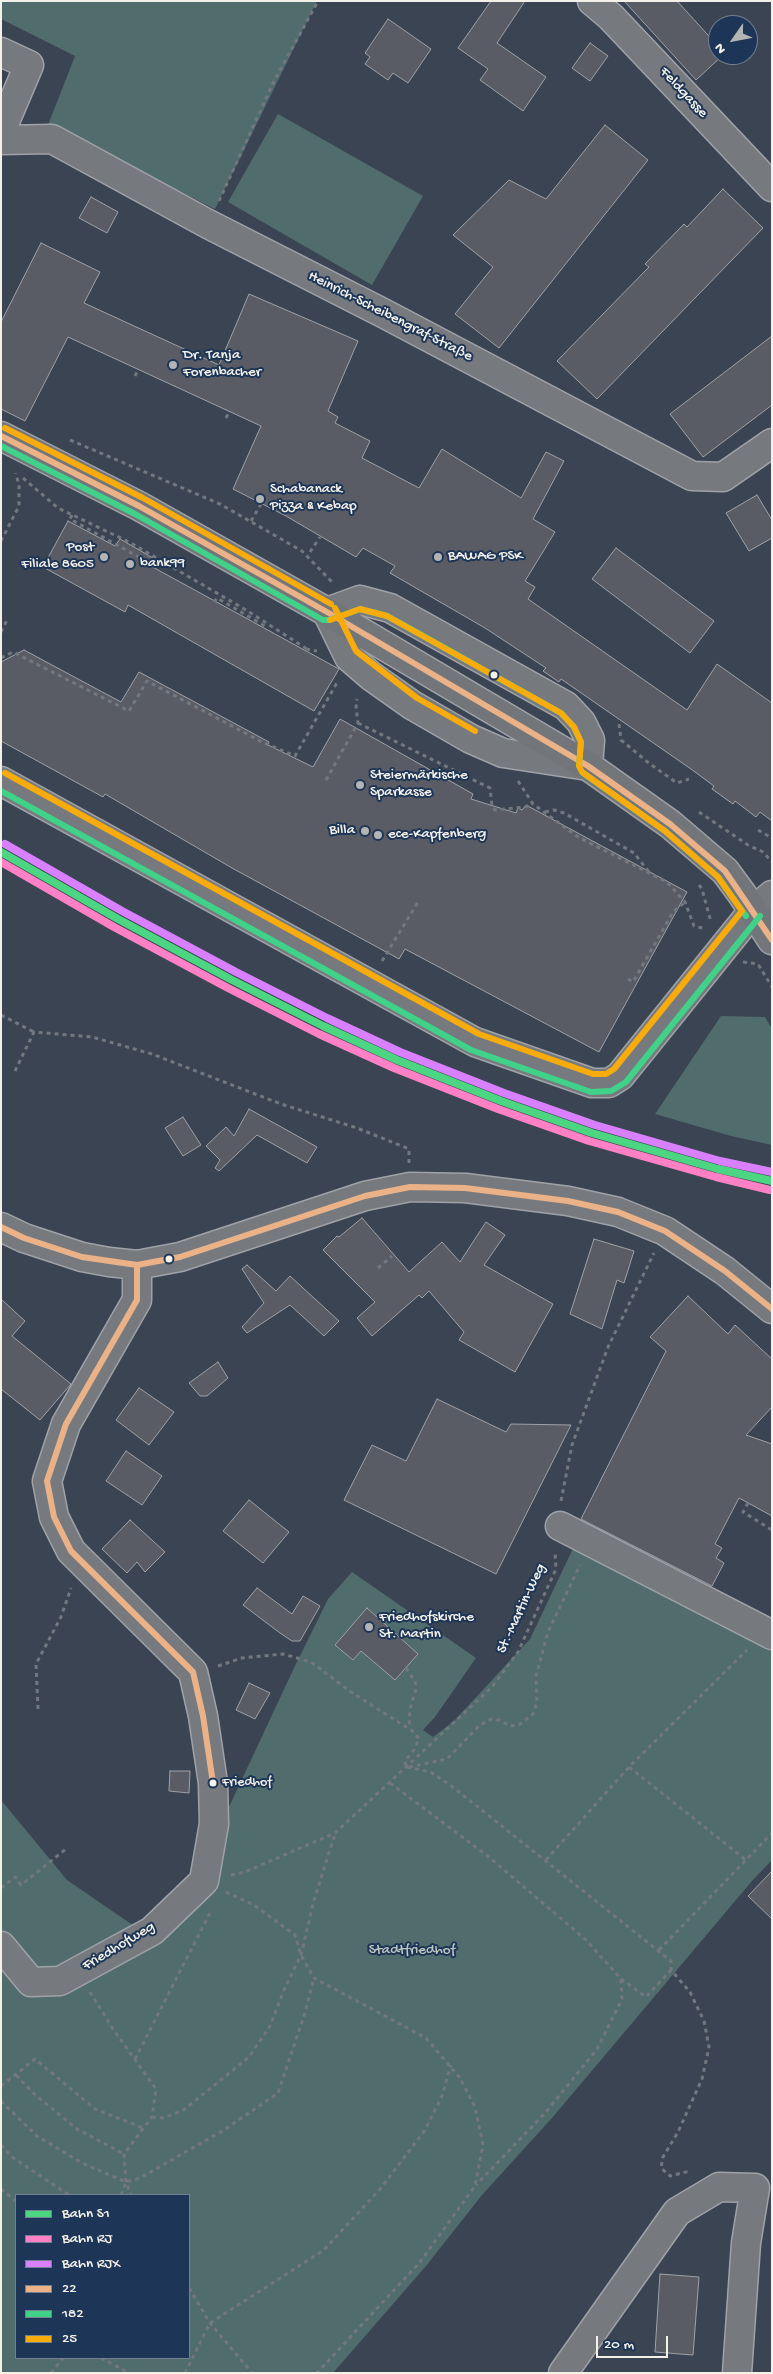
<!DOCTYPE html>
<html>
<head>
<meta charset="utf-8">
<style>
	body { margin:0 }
	#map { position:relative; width:773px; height:2374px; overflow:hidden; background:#3b4453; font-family:"Gochi Hand",sans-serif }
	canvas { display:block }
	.frame { position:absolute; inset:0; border:2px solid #f4f1e8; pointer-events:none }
	.legend { position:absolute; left:15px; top:2194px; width:175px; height:165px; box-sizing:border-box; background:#1d3557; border:1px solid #738091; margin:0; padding:6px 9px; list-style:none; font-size:15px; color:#f4f1e8 }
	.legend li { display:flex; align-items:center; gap:10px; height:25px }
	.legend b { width:25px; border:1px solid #738091 }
	.north { position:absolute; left:708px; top:15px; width:50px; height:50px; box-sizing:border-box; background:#1d3557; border:1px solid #738091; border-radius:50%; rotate:237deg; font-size:14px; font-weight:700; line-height:20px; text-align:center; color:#f4f1e8 }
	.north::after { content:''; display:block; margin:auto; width:18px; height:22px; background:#b3b4b4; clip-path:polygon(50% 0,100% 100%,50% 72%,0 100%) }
	.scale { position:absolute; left:596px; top:2336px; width:72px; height:22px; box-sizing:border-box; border:2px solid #f4f1e8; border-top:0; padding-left:6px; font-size:15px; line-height:18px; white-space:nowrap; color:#f4f1e8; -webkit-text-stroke:4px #1d3557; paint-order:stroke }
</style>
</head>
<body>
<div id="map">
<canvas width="773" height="2374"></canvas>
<div class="frame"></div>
<ul class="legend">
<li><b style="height:6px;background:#4dd681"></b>Bahn S1</li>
<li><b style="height:6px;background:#ff80c5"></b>Bahn RJ</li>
<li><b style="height:6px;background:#d880ff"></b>Bahn RJX</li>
<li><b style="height:6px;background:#ebb288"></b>22</li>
<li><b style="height:6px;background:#40d288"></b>182</li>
<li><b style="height:6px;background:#f8ab0d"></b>25</li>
</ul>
<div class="north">N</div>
<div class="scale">20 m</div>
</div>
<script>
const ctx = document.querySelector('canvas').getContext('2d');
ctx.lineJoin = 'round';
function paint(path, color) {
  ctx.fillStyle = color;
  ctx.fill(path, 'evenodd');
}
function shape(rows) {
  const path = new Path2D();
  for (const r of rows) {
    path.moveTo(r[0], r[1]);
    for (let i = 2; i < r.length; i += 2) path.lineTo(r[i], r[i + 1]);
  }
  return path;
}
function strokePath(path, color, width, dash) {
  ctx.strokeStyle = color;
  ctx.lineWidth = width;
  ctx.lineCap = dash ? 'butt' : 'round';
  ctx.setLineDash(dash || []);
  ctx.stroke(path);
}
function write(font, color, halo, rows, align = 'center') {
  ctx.font = font + ' "Gochi Hand",sans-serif';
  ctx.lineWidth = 4;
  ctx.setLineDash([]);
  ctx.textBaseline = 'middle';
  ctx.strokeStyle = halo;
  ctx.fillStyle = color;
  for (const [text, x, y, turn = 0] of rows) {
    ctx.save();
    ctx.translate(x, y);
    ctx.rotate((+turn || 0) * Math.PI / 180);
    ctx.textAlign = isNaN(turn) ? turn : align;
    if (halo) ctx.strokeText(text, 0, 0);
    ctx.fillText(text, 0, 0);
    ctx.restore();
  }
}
paint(shape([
	[1,1,317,1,215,209,48,125,75,56,1,19],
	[278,114,423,196,372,285,228,202],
	[721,1016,765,1017,772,1029,772,1145,731,1136,655,1114],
	[577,1540,772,1647,772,1860,752,1881,552,2118,482,2195,426,2266,333,2373,1,2373,1,1800,67,1880,153,1939,221,1851,228,1809,294,1668,328,1599,352,1572,476,1658,435,1717,423,1730,433,1737,454,1721,530,1639],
	[16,2195,189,2195,189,2358,16,2358]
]), '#506c6c');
const building = shape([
	[491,1,525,1,497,43,546,77,523,111,480,80,488,69,458,48,491,1],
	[624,1,677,1,718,46,718,55,723,55,696,80,624,1],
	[388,19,431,49,408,83,393,73,388,80,365,64,370,57,365,53,388,19],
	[590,43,608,56,590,81,572,68,590,43],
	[605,125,648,160,499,348,455,314,493,267,453,235,509,180,546,199,605,125],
	[723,189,763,228,597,399,557,361,649,267,645,264,684,224,687,227,723,189],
	[91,197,118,212,107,233,79,218,91,197],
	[41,243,100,272,84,303,219,365,249,294,358,341,328,411,338,417,335,423,370,441,362,458,419,488,442,449,521,498,546,452,564,461,533,519,555,532,525,581,535,587,528,599,687,710,717,664,772,703,772,821,760,812,756,817,735,801,733,804,712,789,714,786,691,769,561,679,559,682,543,671,546,668,485,628,390,573,395,566,363,548,356,557,286,516,233,489,261,426,68,337,25,421,1,409,1,322,41,243],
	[772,336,772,405,703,457,670,414,772,336],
	[757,495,772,520,772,538,749,551,726,513,757,495],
	[68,521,115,546,120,539,153,558,149,565,339,669,314,711,128,605,125,612,43,567,68,521],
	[616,548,714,621,690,653,592,579,616,548],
	[24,650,121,702,139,672,269,742,268,745,313,767,340,719,473,794,471,799,516,813,518,808,522,810,526,805,687,892,599,1052,405,949,399,959,232,868,105,794,103,797,1,741,1,662,24,650],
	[249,1109,317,1147,307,1163,257,1135,219,1171,215,1168,220,1160,206,1146,226,1127,234,1136,249,1109],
	[183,1117,201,1145,183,1156,165,1128,183,1117],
	[362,1218,409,1272,442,1242,460,1262,486,1222,505,1235,484,1265,553,1304,515,1372,459,1340,464,1332,429,1291,422,1298,419,1295,372,1336,357,1318,375,1302,323,1250,337,1236,339,1237,362,1218],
	[594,1239,634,1251,624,1283,617,1280,602,1329,570,1314,594,1239],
	[247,1265,276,1291,290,1276,339,1321,324,1336,290,1305,247,1333,242,1327,264,1303,242,1269,247,1265],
	[688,1296,728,1334,735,1325,772,1359,772,1407,746,1435,772,1444,772,1516,739,1498,715,1544,722,1548,716,1558,724,1563,712,1586,581,1519,666,1351,650,1337,688,1296],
	[1,1299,25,1321,12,1336,71,1384,40,1420,1,1389,1,1299],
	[218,1362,228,1378,207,1396,200,1396,189,1383,218,1362],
	[139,1388,174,1412,149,1445,116,1420,139,1388],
	[437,1399,506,1432,511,1424,571,1425,496,1574,344,1500,372,1445,406,1461,437,1399],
	[126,1451,162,1476,142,1505,106,1481,126,1451],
	[249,1500,289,1532,263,1563,223,1531,249,1500],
	[130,1520,165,1552,145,1572,137,1562,127,1573,102,1549,130,1520],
	[257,1588,292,1614,303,1596,320,1606,300,1641,292,1641,280,1633,243,1605,257,1588],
	[367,1608,418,1654,395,1680,361,1651,353,1660,335,1645,367,1608],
	[249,1683,270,1693,255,1719,236,1710,249,1683],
	[170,1771,190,1771,189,1793,169,1791,170,1771],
	[772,1871,772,1919,748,1896,772,1871],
	[660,2274,699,2277,693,2355,655,2352,660,2274]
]);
paint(building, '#595c64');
strokePath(building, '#9fa2a7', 1);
const minor = shape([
	[592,1,611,17,772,187],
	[1,52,29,65,1,131],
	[1,140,52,139,208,224,383,313,692,476,723,477,772,443],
	[360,600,390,608,566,706,581,722,590,740,588,766,503,753,471,739,412,705,371,676,349,657,327,612,360,600],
	[1,781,475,1042,592,1083,609,1083,620,1076,753,911,772,895],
	[1,1227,24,1238,82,1257,109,1262,137,1265,180,1257,365,1196,410,1187,465,1188,568,1201,618,1212,665,1231,725,1271,772,1309],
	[560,1526,772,1635],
	[1,1946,31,1982,60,1981,152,1931,204,1881,214,1824,213,1783,203,1716,193,1672,71,1551,54,1517,47,1481,66,1424,137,1300,137,1265],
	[563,2373,677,2212,719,2187,755,2188,746,2243,737,2373]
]);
const major = shape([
	[1,436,139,506,327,612,588,766,670,824,725,871,742,894,772,940]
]);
strokePath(minor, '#9fa2a7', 31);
strokePath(major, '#9fa2a7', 31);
strokePath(shape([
	[219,201,273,83,318,1],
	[135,376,138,370],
	[226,418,229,412],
	[70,440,220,504,302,551,332,582],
	[23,478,58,508,129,542,246,610,307,649],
	[72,515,70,519,146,561,149,555],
	[251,521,261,504],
	[1,541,19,506,19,486,16,473],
	[310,552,320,537],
	[214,602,217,598,265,626,267,623],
	[1,632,7,620],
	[306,649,317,651],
	[1,658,13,652,129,711,147,681,262,742,295,756,338,681],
	[358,723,490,788,492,806,495,810,525,807,533,804],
	[619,724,621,740,650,764,677,783,689,779],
	[326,780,358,723,356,707,357,699],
	[518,781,533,804,578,837,667,882,685,902,694,926,706,929],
	[545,812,554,810,564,813,634,853,649,872],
	[699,812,748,845,763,852,772,862],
	[758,830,772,838],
	[699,885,702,889,711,922],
	[382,961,418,902],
	[743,962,758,964,772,987],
	[628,979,633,982,673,912,685,902],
	[1,1015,34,1032],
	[15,1071,34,1032,92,1037,152,1054,281,1104,357,1128,409,1149,409,1163],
	[378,1268,392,1256],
	[561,1501,572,1445,608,1347,654,1253],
	[748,1503,743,1512,772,1530],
	[218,1666,242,1658,283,1654,311,1662,351,1692,414,1732,419,1739,414,1750,405,1761,406,1767],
	[406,1668,415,1681,416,1689,410,1709,409,1728],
	[38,1709,36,1664,61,1617,71,1588],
	[407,1767,430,1772,449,1784,671,1961,671,1970,690,1992,704,2021,709,2047,702,2079,678,2132,663,2157,661,2168,670,2176,690,2171],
	[409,1767,447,1759,479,1726,491,1719,499,1720,510,1726,519,1725,533,1714,537,1702,536,1676,548,1632,580,1565],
	[629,1767,746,1860],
	[390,1783,489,1857,586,1940,621,1979,622,1999,597,2049,546,2112,476,2185],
	[546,1860,629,1767,747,1650],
	[231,1875,245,1872,335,1833,492,1687,518,1652,556,1569,555,1552],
	[1,1888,15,1877,21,1885,66,1849],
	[226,1892,254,1905,295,1935,301,1955,314,1978,426,2038,460,2078,475,2107,483,2145,475,2186,420,2262,317,2373],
	[659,1950,772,1833],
	[621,1979,646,1997,671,1970],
	[90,1992,113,2029,156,2089,152,2117,124,2154,126,2182,131,2195],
	[135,2059,210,1913],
	[16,2075,32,2092,77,2129,124,2154],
	[1,2086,35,2059,95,2109,143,2128],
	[1,2101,37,2136,82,2163,126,2182,140,2178,224,2130,278,2093,304,2016,314,1978],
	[152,2117,164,2118,185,2109,249,2057,270,2026,284,1990,301,1955,314,1900,335,1834],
	[1,2145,12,2157,69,2195],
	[1,2189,16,2201],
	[121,2195,126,2182],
	[189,2288,210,2323,252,2373],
	[101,2358,129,2373],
	[51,2373,63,2358],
	[185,2373,210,2323,324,2250,381,2188,425,2130,442,2096,451,2065]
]), '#73787f', 3, [4, 4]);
strokePath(minor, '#767a7f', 28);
strokePath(major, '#72767a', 28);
strokePath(shape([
	[1,436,139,506,327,612,588,766,670,824,725,871,772,940],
	[1,1227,24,1238,82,1257,137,1265,180,1257,365,1196,410,1187,465,1188,568,1201,618,1212,665,1231,725,1271,772,1309],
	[137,1265,137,1300,66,1424,47,1481,54,1517,71,1551,193,1672,203,1716,213,1783]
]), '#ebb288', 6);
strokePath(shape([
	[1,446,135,514,323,620,329,620,360,609,387,616,409,628,561,713,574,727,581,742,579,765],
	[583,773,665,831,718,877,746,916],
	[1,791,471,1050,591,1092,611,1091,626,1082,760,916]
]), '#40d288', 6);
strokePath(shape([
	[5,428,143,498,331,604],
	[335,608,356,651,417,698,475,731],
	[5,773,479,1034,593,1074,606,1074,614,1069,742,911,718,877,665,831,582,772,579,766,581,742,574,727,561,713,387,616,360,609,330,620]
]), '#f8ab0d', 6);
strokePath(shape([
	[1,852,118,919,232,980,323,1026,397,1060,501,1101,592,1133,718,1169,772,1181]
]), '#4dd681', 8);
strokePath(shape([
	[1,862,114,927,228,988,319,1034,394,1068,498,1109,589,1141,716,1177,770,1190]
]), '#ff80c5', 8);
strokePath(shape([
	[5,844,122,911,236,972,327,1018,400,1052,504,1093,595,1125,720,1161,772,1172]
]), '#d880ff', 8);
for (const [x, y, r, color] of [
	[173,365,5,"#b3b4b4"],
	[260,499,5,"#b3b4b4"],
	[104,557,5,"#b3b4b4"],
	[438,557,5,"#b3b4b4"],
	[130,564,5,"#b3b4b4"],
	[494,675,4.5,"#f4f1e8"],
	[360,785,5,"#b3b4b4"],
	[365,831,5,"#b3b4b4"],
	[378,835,5,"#b3b4b4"],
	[169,1259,4.5,"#f4f1e8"],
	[369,1627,5,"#b3b4b4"],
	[213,1783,4.5,"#f4f1e8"]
]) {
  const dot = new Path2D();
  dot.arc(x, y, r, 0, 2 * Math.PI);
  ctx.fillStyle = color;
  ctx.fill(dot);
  strokePath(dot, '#1d3557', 2);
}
write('14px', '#f4f1e8', '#1d3557', [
	["Friedhof",222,1783]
], 'left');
write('15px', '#f4f1e8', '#1d3557', [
	["Feldgasse",683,93,47],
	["Heinrich-Scheibengraf-Straße",390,317,27],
	["St.-Martin-Weg",522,1609,-65],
	["Friedhofweg",119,1947,-31]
]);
write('15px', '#f4f1e8', '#1d3557', [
	["Dr. Tanja",183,356],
	["Forenbacher",183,373],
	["Schabanack",270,490],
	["Pizza & Kebap",270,507],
	["Post",94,548,"right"],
	["Filiale 8605",94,565,"right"],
	["BAWAG PSK",448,557],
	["bank99",140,564],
	["Steiermärkische",370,776],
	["Sparkasse",370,793],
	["Billa",355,831,"right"],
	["ece-Kapfenberg",388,835],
	["Friedhofskirche",379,1618],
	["St. Martin",379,1635]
], 'left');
write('15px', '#bcc5be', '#1d3557', [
	["Stadtfriedhof",412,1951]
]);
</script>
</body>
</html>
